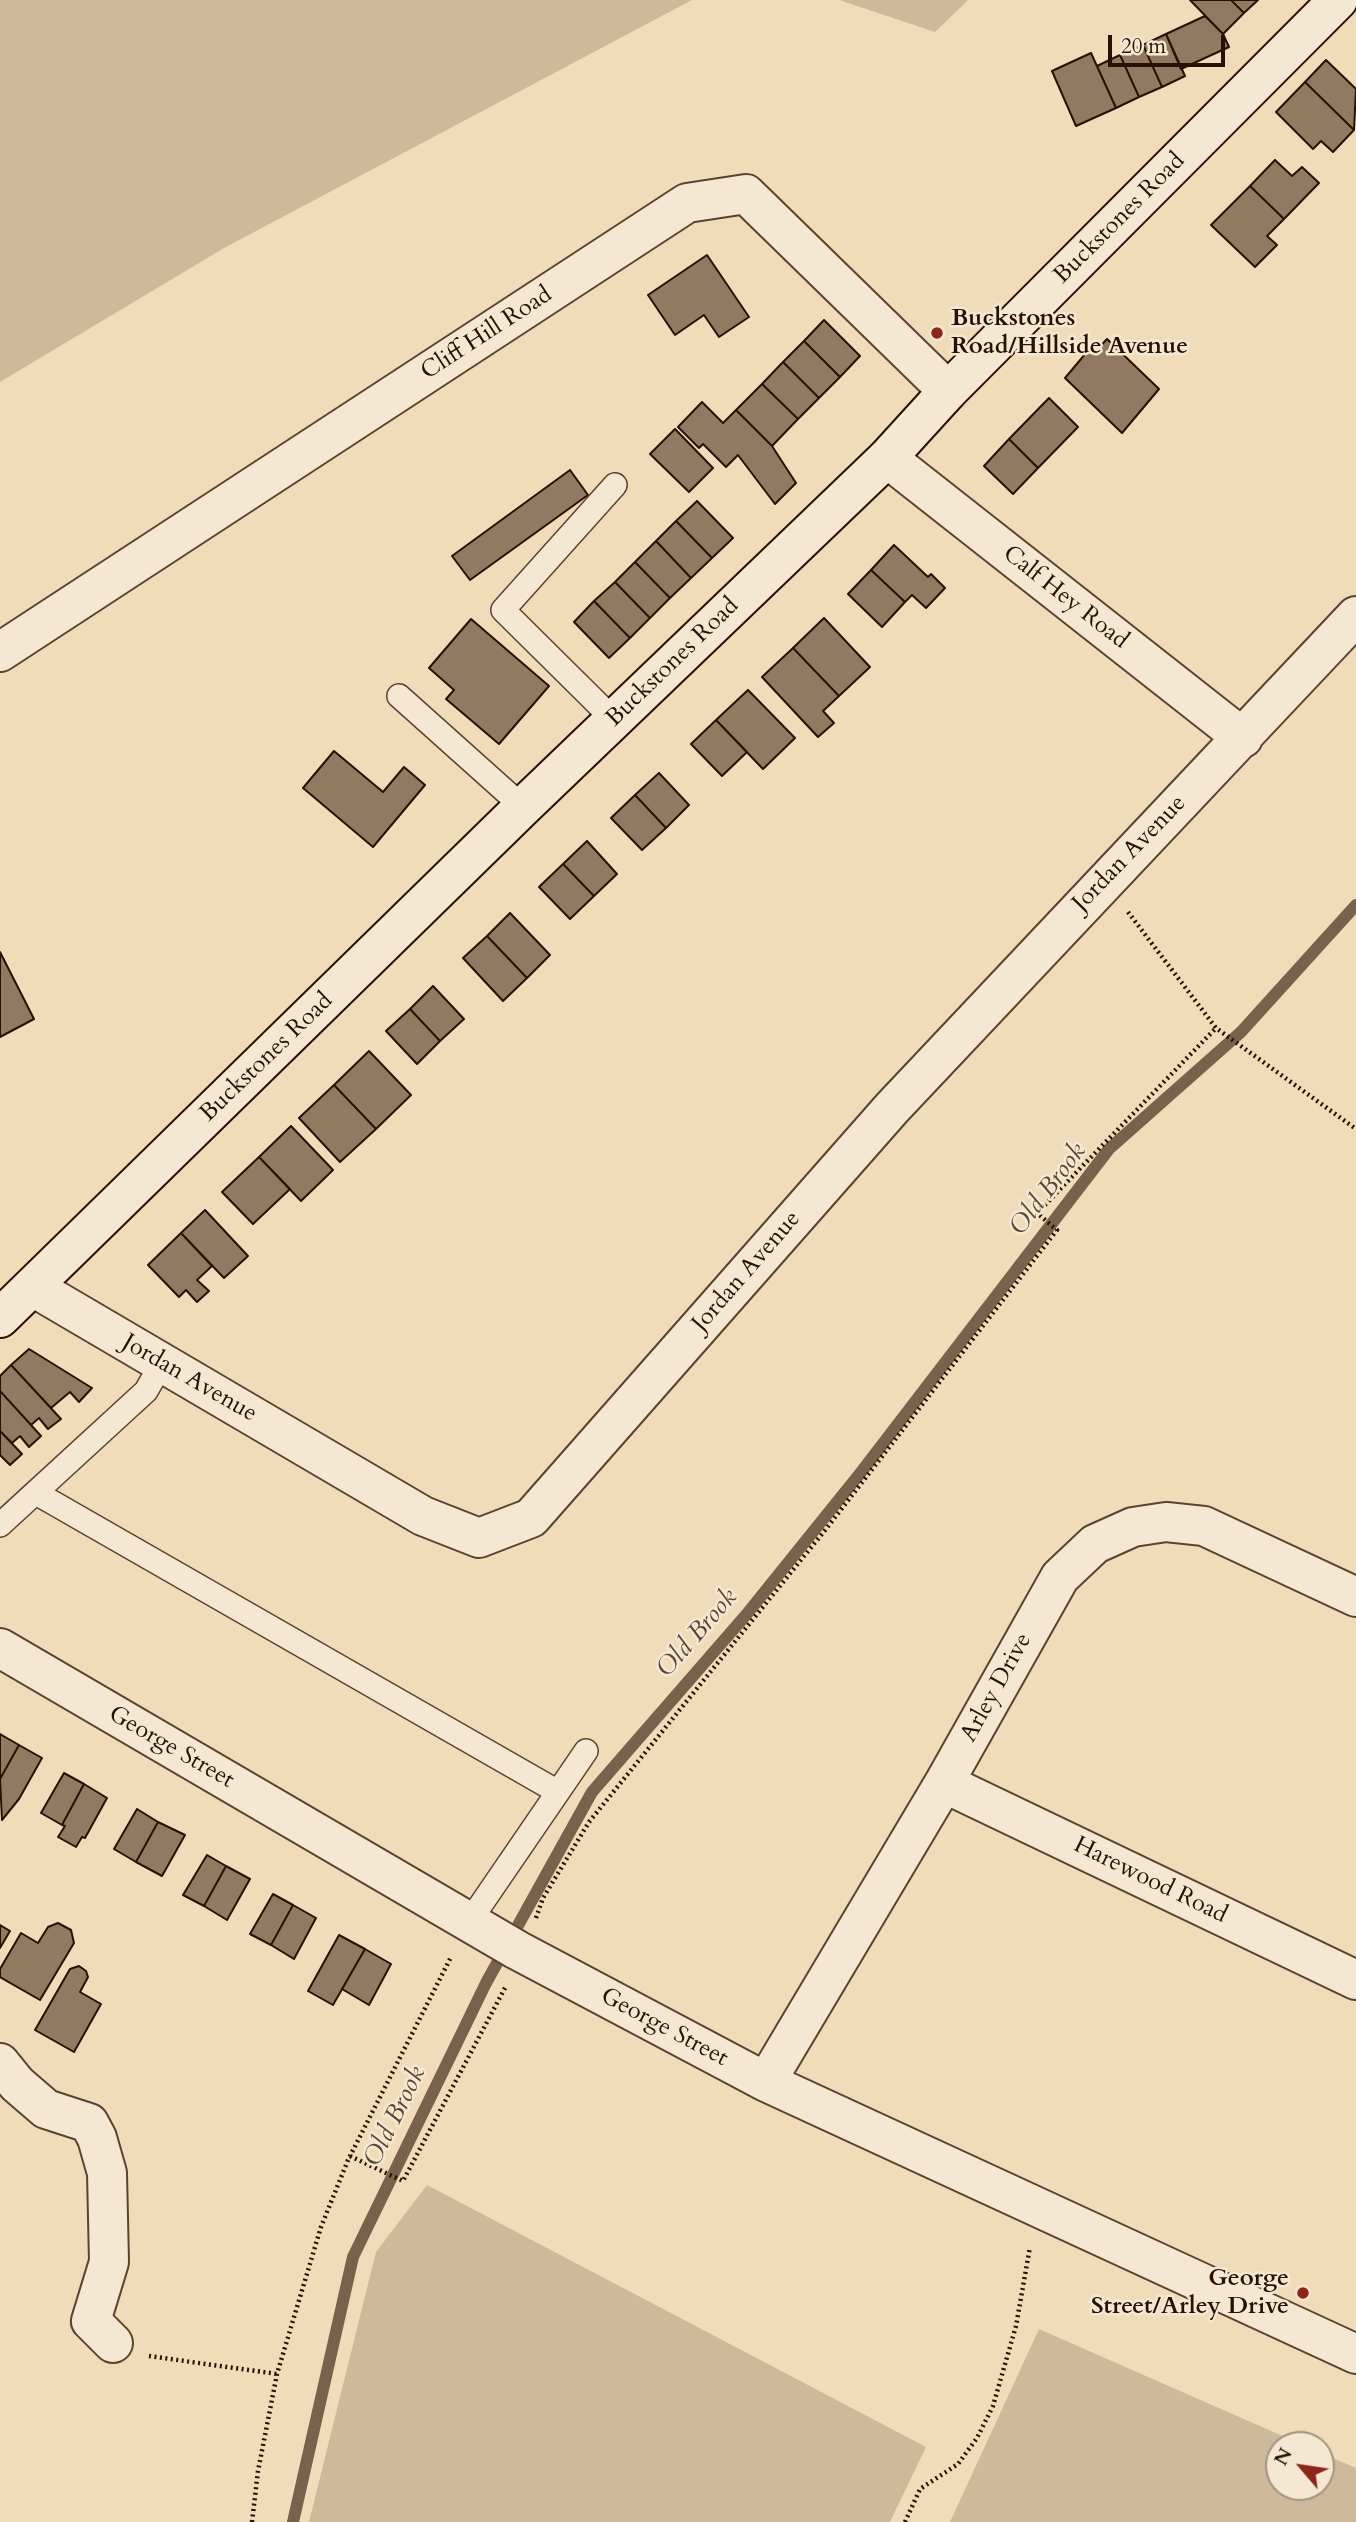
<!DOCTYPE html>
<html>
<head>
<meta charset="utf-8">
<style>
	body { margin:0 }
	#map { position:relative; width:1356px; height:2522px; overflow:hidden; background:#f0dcb9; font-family:Cardo,serif }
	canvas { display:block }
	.north { position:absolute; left:1265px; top:2431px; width:70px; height:70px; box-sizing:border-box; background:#f5e8d2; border:2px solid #a4927f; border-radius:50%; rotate:299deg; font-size:19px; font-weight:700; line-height:28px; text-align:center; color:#2a1002 }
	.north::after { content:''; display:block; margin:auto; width:24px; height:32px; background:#8f2418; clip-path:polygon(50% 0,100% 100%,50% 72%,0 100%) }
	.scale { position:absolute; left:1108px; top:35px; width:117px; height:32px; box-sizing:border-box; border:4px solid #2a1002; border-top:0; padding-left:9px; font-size:21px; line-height:24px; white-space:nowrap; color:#2a1002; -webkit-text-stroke:5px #f5e8d2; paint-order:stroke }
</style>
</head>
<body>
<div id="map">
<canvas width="1356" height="2522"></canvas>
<div class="north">N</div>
<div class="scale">20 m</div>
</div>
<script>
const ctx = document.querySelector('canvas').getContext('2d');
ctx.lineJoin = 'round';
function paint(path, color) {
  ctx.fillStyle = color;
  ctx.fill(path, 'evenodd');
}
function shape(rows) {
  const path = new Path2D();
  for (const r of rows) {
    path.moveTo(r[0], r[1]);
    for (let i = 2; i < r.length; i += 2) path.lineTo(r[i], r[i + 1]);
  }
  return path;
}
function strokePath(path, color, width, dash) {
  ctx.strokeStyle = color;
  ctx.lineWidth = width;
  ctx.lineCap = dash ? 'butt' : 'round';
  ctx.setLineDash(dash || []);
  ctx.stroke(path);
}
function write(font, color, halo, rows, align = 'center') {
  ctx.font = font + ' Cardo,serif';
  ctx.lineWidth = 5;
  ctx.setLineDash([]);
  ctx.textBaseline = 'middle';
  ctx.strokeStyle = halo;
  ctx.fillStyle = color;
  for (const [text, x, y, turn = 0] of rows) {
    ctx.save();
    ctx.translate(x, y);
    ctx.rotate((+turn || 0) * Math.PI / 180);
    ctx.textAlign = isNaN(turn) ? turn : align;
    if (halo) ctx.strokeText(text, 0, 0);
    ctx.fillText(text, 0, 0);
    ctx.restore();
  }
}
paint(shape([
	[0,0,692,0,224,248,0,382],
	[839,0,968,0,935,32],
	[427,2185,926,2447,890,2522,309,2522,376,2252],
	[1039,2329,1303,2445,1279,2445,1279,2487,1321,2487,1321,2453,1356,2468,1356,2522,950,2522]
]), '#ceb99a');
strokePath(shape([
	[293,2522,353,2257,486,1983,592,1792,746,1615,862,1471,1109,1149,1241,1032,1356,905]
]), '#79614b', 12);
const building = shape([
	[1190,0,1231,0,1244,13,1223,34,1190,0],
	[1231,0,1258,0,1244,13,1231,0],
	[1205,16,1223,34,1229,47,1181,69,1166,34,1205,16],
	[1166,34,1185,76,1162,87,1143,45,1166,34],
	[1143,45,1162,87,1139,97,1120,55,1143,45],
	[1091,53,1116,108,1076,126,1052,71,1091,53],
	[1120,55,1139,97,1116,108,1097,66,1120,55],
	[1326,60,1356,89,1354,130,1305,82,1326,60],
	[1305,82,1354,130,1333,152,1321,141,1313,149,1276,112,1305,82],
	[1275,160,1292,176,1302,167,1319,183,1284,219,1250,186,1275,160],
	[1250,186,1284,219,1267,236,1277,245,1255,267,1211,225,1250,186],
	[707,255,749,317,719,337,704,315,675,335,648,295,707,255],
	[824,320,860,356,840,377,804,341,824,320],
	[1107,339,1159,389,1122,433,1065,378,1092,346,1096,351,1107,339],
	[804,341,840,377,819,398,783,362,804,341],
	[783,362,819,398,798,419,762,384,783,362],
	[762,384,798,419,772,446,736,410,762,384],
	[1049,398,1078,427,1038,468,1009,439,1049,398],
	[702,402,723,423,736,410,772,446,796,483,775,504,738,455,726,467,703,444,699,448,678,427,702,402],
	[675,429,713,468,689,492,650,454,675,429],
	[1009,439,1038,468,1013,494,984,466,1009,439],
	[570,470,588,495,470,580,452,556,570,470],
	[697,501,733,538,712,558,676,521,697,501],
	[676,521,712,558,691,578,656,541,676,521],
	[656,541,691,578,670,598,635,562,656,541],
	[894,545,928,577,931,574,945,588,926,608,912,595,905,602,871,570,894,545],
	[635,562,670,598,650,618,615,582,635,562],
	[871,570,905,602,882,627,848,594,871,570],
	[615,582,650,618,630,638,594,601,615,582],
	[594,601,630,638,609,658,574,622,594,601],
	[824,618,870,667,839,696,793,648,824,618],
	[471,619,549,686,499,744,446,699,454,690,429,668,471,619],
	[793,648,839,696,823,711,834,723,818,737,762,677,793,648],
	[748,690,795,738,763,769,716,720,748,690],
	[716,720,747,752,722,776,691,744,716,720],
	[334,751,383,792,404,767,425,785,373,847,303,788,334,751],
	[659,773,689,805,666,828,635,795,659,773],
	[635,795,666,828,642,850,611,818,635,795],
	[587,841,617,874,594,896,563,864,587,841],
	[563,864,594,896,570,919,539,887,563,864],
	[510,913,550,955,527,978,487,936,510,913],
	[487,936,527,978,503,1001,463,958,487,936],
	[0,952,34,1019,0,1037,0,952],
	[433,986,464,1019,440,1041,410,1009,433,986],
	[410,1009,440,1041,417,1064,386,1031,410,1009],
	[369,1051,411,1095,376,1129,334,1085,369,1051],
	[334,1085,376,1129,340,1162,299,1118,334,1085],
	[291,1126,333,1170,301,1201,259,1157,291,1126],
	[259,1157,290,1189,253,1224,222,1192,259,1157],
	[205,1210,248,1256,224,1278,181,1233,205,1210],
	[181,1233,212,1266,197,1280,209,1291,197,1302,186,1290,179,1297,148,1265,181,1233],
	[29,1349,92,1388,79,1402,70,1392,51,1408,11,1365,29,1349],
	[11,1365,61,1419,48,1429,39,1418,31,1425,0,1391,0,1376,11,1365],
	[0,1391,41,1436,29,1447,20,1436,12,1443,0,1431,0,1391],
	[0,1431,22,1454,10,1465,0,1455,0,1431],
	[0,1734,19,1745,0,1779,0,1734],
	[19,1745,42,1758,19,1799,2,1820,0,1779,19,1745],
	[64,1773,84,1784,62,1825,41,1813,64,1773],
	[84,1784,107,1798,85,1838,82,1837,76,1847,58,1837,65,1826,62,1825,84,1784],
	[137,1809,158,1822,136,1862,114,1849,137,1809],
	[158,1822,185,1835,162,1876,136,1862,158,1822],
	[207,1855,226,1866,204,1906,183,1895,207,1855],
	[226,1866,250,1879,227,1920,204,1906,226,1866],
	[273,1894,293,1905,271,1945,250,1934,273,1894],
	[293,1905,316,1918,294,1959,271,1945,293,1905],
	[58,1923,71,1930,74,1943,40,2000,0,1977,0,1969,21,1933,38,1943,48,1927,58,1923],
	[0,1925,10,1931,0,1948,0,1925],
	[339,1935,365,1949,333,2005,308,1991,339,1935],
	[365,1949,391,1964,369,2005,342,1989,365,1949],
	[79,1966,86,1971,88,1977,80,1992,101,2004,74,2052,35,2030,70,1969,79,1966]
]);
paint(building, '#917a61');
strokePath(building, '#2a1002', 2);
const service = shape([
	[399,696,523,807],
	[614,720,503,610,615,485],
	[37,1491,43,1497,558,1792,469,1922],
	[0,1525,146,1391,162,1363],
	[558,1792,586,1751]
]);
const minor = shape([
	[887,458,1243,738],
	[0,652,687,203,746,194,948,391],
	[33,1287,423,1516,479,1538,531,1518,892,1108,1356,616],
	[0,1648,517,1950,766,2082,1356,2354],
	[944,1783,1356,1980],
	[0,2063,17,2084,46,2109,89,2123,97,2138,107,2173,109,2262,91,2321,113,2343],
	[766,2082,944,1783,1060,1577,1095,1544,1133,1527,1166,1522,1204,1526,1356,1597]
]);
const secondary = shape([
	[0,1318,523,807,887,458,948,391,1338,0]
]);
strokePath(service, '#5c4330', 26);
strokePath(minor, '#5c4330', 42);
strokePath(secondary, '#2a1002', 42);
strokePath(shape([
	[1128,912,1216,1028,1356,1129],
	[536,1918,543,1898,589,1822,826,1529,1057,1230,1037,1213,1216,1028],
	[350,2156,403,2181,506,1986],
	[149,2356,277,2374],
	[252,2522,258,2471,277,2374,321,2227,348,2160,451,1957],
	[905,2522,920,2489,958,2464,977,2438,993,2406,1016,2326,1030,2247]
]), '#2a1002', 4.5, [2, 3.5]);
strokePath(service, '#f5e8d2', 23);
strokePath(minor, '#f5e8d2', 38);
strokePath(secondary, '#f5e8d2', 38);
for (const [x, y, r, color] of [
	[937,333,7,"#8f2418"],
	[1303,2293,7,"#8f2418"]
]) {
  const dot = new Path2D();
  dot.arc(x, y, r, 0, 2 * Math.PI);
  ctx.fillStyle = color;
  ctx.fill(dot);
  strokePath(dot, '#f5e8d2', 2.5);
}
write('24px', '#2a1002', '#f5e8d2', [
	["Buckstones Road",1120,219,-45],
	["Cliff Hill Road",487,334,-33],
	["Calf Hey Road",1065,598,38],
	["Buckstones Road",673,663,-44],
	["Jordan Avenue",1130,854,-46],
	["Buckstones Road",267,1058,-44],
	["Jordan Avenue",747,1272,-49],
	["Jordan Avenue",189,1379,30],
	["Arley Drive",997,1688,-61],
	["George Street",171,1748,30],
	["Harewood Road",1150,1881,26],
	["George Street",664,2028,28]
]);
write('bold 24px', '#2a1002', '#f5e8d2', [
	["Buckstones",951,319],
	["Road/Hillside Avenue",951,347],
	["George",1289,2279,"right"],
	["Street/Arley Drive",1289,2307,"right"]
], 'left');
write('italic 26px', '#5e4632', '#f5e8d2', [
	["Old Brook",1049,1190,-53],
	["Old Brook",698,1634,-49],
	["Old Brook",396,2117,-64]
]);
</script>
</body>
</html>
